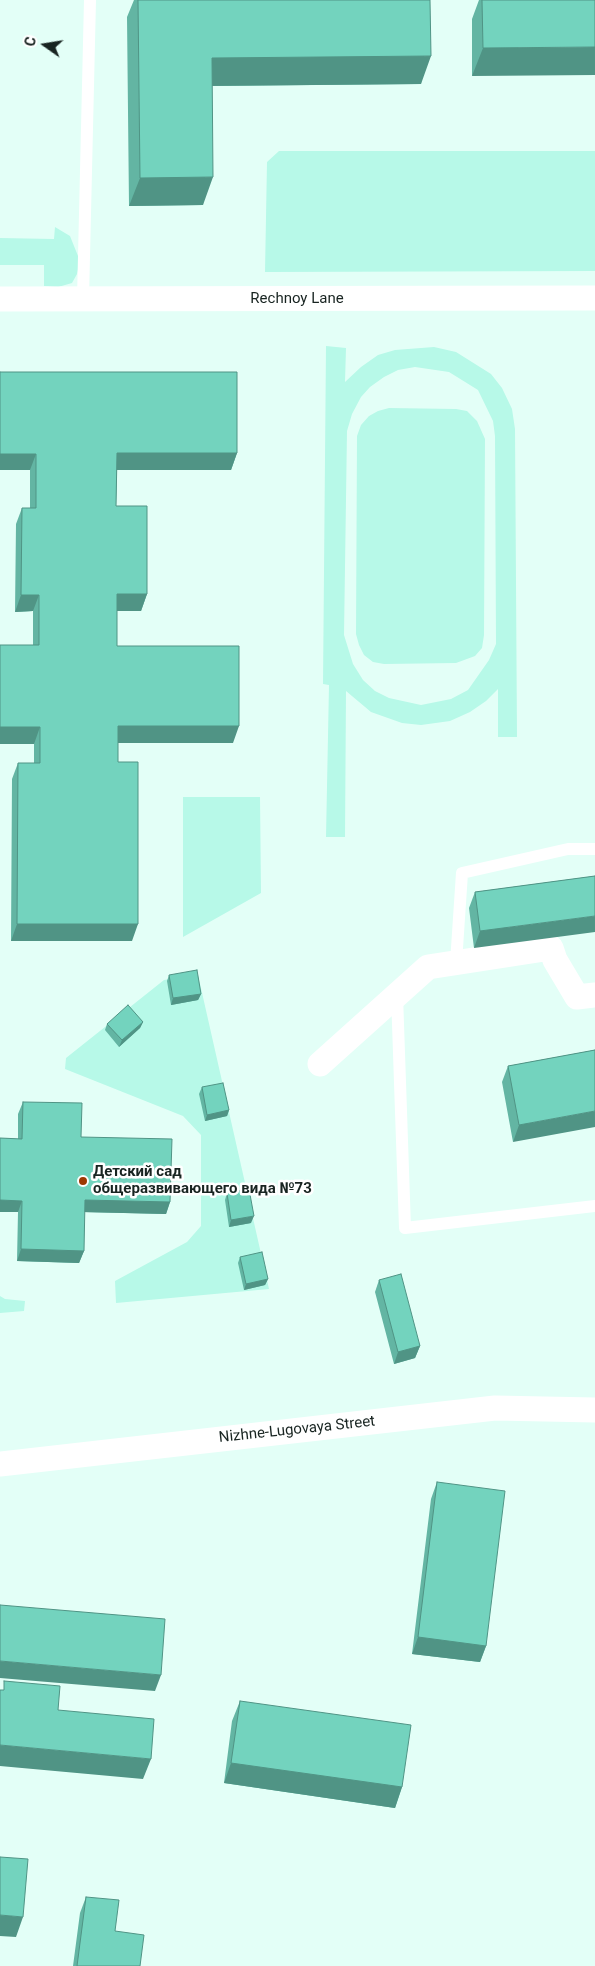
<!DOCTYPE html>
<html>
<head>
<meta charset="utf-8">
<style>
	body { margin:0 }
	#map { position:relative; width:595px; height:1966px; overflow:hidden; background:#e3fff7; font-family:Roboto,sans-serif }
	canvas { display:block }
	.north { position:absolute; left:20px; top:20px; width:50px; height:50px; -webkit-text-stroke:4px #fff; paint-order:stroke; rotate:283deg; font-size:14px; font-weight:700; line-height:20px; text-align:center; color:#182421 }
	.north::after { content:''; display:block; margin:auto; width:18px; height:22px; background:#182421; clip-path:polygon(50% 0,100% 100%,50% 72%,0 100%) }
</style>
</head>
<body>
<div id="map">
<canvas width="595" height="1966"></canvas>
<div class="north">С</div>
</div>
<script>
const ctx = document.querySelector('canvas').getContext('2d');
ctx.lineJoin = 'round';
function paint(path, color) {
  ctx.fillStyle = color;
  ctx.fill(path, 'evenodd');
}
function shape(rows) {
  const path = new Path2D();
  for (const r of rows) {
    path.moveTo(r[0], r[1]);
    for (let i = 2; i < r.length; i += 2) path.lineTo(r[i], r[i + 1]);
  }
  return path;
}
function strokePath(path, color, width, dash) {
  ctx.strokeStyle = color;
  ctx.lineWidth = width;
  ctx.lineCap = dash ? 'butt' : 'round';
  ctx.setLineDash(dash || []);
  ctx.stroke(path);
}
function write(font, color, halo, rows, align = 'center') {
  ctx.font = font + ' Roboto,sans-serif';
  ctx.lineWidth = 5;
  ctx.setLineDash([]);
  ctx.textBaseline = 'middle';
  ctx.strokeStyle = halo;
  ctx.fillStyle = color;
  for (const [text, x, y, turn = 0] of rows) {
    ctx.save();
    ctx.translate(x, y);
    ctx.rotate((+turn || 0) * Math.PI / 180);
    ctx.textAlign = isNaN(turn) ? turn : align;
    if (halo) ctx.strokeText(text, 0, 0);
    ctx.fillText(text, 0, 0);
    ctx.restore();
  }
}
paint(shape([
	[279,151,595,151,595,271,265,272,267,162],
	[55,227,70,236,80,261,77,274,72,283,58,287,44,286,44,265,0,265,0,238,54,239],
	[326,346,346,348,345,382,361,367,378,355,395,350,434,347,456,352,491,374,502,388,512,409,515,429,517,737,498,737,498,689,486,701,470,712,450,721,421,725,402,723,371,712,346,691,345,837,326,837,329,685,323,684],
	[415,367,449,372,478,390,493,421,495,436,496,644,489,660,468,690,451,699,421,705,389,698,375,691,363,680,353,664,344,635,347,431,352,414,361,397,370,387,384,377,398,370],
	[389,408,456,409,467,411,477,421,485,439,484,635,482,648,475,656,456,663,384,664,373,662,364,655,359,645,356,634,357,436,361,425,369,416,378,411],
	[183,797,260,797,261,893,183,937],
	[198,975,269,1289,116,1303,115,1281,187,1242,201,1226,201,1135,183,1116,65,1069,66,1058,164,980],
	[0,1296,5,1299,25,1301,24,1311,0,1313]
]), '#b7f9e8');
strokePath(shape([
	[83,299,90,0],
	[456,963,462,873,568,849,595,849],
	[397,995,405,1228,595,1206]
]), '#fff', 12);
strokePath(shape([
	[0,299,595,298],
	[320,1064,428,967,551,948,555,960,577,997,595,995],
	[0,1464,495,1408,595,1410]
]), '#fff', 25);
paint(shape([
	[134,0,430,0,421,84,212,86,203,205,129,206,127,17],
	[479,0,595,0,472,76,472,19],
	[0,372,237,453,231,470,117,470,116,506,147,594,141,611,117,611,117,646,233,743,118,743,118,762,132,941,11,941,12,779,18,763,34,763,34,744,0,744,0,645,33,645,33,611,15,612,16,524,22,508,30,508,30,470,0,470],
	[595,876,474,948,469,908,475,892],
	[169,975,201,994,198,1000,171,1005,167,981],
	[143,1022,140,1028,119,1047,105,1030,107,1024],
	[595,1050,513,1142,502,1082,508,1066],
	[202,1087,229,1110,227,1116,205,1121,199,1094],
	[23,1102,81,1137,170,1202,166,1214,84,1212,84,1251,79,1263,17,1261,18,1212,0,1212,0,1138,18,1139,18,1114],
	[227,1193,251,1223,229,1227,225,1200],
	[240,1257,268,1279,265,1285,244,1290,238,1263],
	[379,1280,420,1346,415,1358,394,1364,375,1292],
	[437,1482,486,1646,480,1662,412,1654,431,1499],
	[240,1701,402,1787,395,1808,224,1783,232,1721],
	[86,1897,115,1931,140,1966,73,1966,80,1913]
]), '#63b5a3');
paint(shape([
	[595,47,595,75,472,76,483,48],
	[431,56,421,84,202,86,212,58],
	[213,177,203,205,129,206,140,178],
	[117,453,237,453,231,470,111,470],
	[0,454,36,454,30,470,0,470],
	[117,594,147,594,141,611,111,611],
	[21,595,39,595,33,611,15,612],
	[118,726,239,726,233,743,112,743],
	[0,727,40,727,34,744,0,744],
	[595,916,595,932,474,948,480,931],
	[17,924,138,924,132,941,11,941],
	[201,994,198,1000,171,1005,173,998],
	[143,1022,140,1028,119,1047,122,1040],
	[229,1110,227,1116,205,1121,207,1115],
	[595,1111,595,1127,513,1142,519,1125],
	[0,1200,22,1201,18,1212,0,1212],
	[85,1200,170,1202,166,1214,80,1212],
	[254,1216,251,1223,229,1227,231,1220],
	[21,1249,84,1251,79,1263,17,1261],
	[268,1279,265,1285,244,1290,246,1284],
	[420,1346,415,1358,394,1364,398,1352],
	[418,1637,486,1646,480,1662,412,1654],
	[0,1661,161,1675,155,1691,0,1678],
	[0,1745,151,1759,143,1779,0,1766],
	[231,1763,402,1787,395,1808,224,1783],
	[0,1915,23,1917,16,1937,0,1936]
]), '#509485');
const building = shape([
	[138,0,430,0,431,56,212,58,213,177,140,178,138,0],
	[482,0,595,0,595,47,483,48,482,0],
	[0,372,237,372,237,453,117,453,116,506,147,506,147,594,117,594,117,646,239,646,239,726,118,726,118,762,138,762,138,924,17,924,18,763,40,763,40,727,0,727,0,645,39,645,39,595,21,595,22,508,36,508,36,454,0,454,0,372],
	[595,876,595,916,480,931,475,892,595,876],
	[197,970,201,994,173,998,169,975,197,970],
	[128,1005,143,1022,122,1040,107,1024,128,1005],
	[595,1050,595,1111,519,1125,508,1066,595,1050],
	[223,1083,229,1110,207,1115,202,1087,223,1083],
	[23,1102,82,1103,81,1137,172,1139,170,1202,85,1200,84,1251,21,1249,22,1201,0,1200,0,1138,22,1139,23,1102],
	[249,1189,254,1216,231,1220,227,1193,249,1189],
	[262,1252,268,1279,246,1284,240,1257,262,1252],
	[401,1274,420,1346,398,1352,379,1280,401,1274],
	[437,1482,505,1491,486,1646,418,1637,437,1482],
	[0,1605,165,1619,161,1675,0,1661,0,1605],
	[4,1681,60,1686,58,1710,154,1719,151,1759,0,1745,0,1690,4,1690,4,1681],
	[240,1701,411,1725,402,1787,231,1763,240,1701],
	[0,1857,28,1859,23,1917,0,1915,0,1857],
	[86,1897,119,1900,115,1931,144,1935,140,1966,77,1966,86,1897]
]);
paint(building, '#73d3be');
strokePath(building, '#509485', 1);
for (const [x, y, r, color] of [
	[83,1181,5,"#9d3903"]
]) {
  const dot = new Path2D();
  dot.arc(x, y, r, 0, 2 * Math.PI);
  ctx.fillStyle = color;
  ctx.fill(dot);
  strokePath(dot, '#fff', 2);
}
write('15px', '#182421', '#fff', [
	["Rechnoy Lane",297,299],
	["Nizhne-Lugovaya Street",297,1430,-6]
]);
write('bold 15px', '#182421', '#fff', [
	["Детский сад",93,1172],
	["общеразвивающего вида №73",93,1189]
], 'left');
</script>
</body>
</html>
